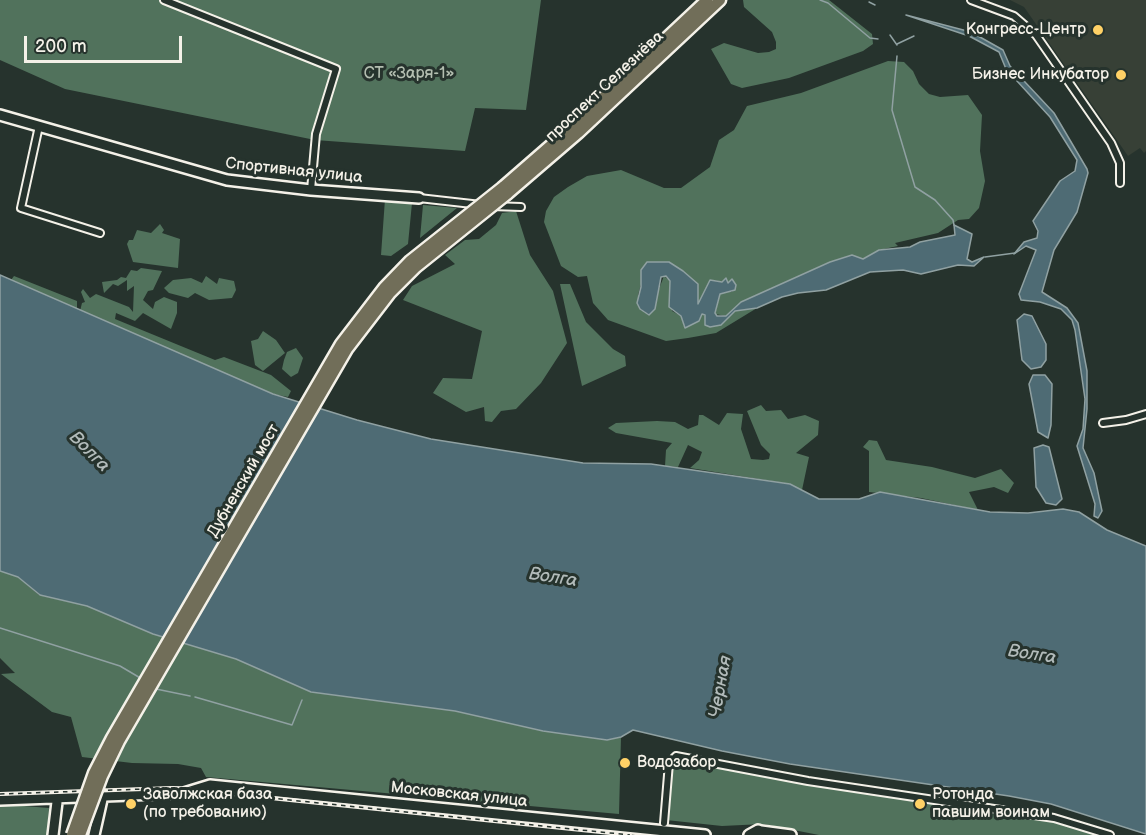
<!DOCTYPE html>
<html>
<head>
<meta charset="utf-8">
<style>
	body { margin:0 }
	#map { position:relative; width:1146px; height:835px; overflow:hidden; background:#26332d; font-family:"Balsamiq Sans",sans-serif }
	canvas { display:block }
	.scale { position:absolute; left:24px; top:36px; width:158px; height:27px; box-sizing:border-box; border:3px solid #f4f1e8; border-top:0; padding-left:8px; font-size:18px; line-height:21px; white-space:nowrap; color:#f4f1e8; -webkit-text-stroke:4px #26332d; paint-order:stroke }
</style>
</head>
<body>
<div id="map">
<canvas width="1146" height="835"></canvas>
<div class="scale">200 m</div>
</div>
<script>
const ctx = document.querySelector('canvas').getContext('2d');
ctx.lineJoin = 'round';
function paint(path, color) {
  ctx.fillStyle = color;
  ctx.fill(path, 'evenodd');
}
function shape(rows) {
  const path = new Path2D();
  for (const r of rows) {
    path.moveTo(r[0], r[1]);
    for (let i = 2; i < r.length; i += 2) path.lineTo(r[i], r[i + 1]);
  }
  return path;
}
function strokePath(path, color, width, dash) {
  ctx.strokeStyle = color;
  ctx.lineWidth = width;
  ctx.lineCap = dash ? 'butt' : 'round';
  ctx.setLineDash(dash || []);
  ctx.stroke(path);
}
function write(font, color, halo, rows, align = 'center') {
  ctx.font = font + ' "Balsamiq Sans",sans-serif';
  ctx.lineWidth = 6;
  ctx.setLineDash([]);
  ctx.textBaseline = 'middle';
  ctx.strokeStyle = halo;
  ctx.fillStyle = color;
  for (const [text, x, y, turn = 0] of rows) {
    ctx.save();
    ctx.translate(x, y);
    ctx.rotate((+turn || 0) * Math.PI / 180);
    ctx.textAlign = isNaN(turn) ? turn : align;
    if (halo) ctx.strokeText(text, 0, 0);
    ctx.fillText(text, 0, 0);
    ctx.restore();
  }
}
paint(shape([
	[1010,0,1146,0,1146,151,1144,153,1140,148,1128,156,1024,7]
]), '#374036');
paint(shape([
	[0,0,541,0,526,110,475,108,465,151,315,140,65,89,0,60],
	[743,0,829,0,872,34,873,44,863,51,789,78,742,88,731,84,711,49,724,43,758,53,769,52,776,49,776,42,772,32,744,7],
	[888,61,904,62,913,71,919,84,929,94,940,97,968,95,982,115,980,151,985,181,979,208,969,219,958,220,938,233,895,243,898,246,879,250,863,259,852,255,830,262,741,302,726,316,715,314,720,294,725,291,732,292,735,283,710,280,698,304,698,286,691,278,669,262,647,262,638,295,640,309,649,315,664,276,670,281,672,311,681,316,684,326,699,321,702,314,721,325,735,311,757,308,716,333,688,338,666,341,608,320,593,303,587,276,578,277,561,266,544,222,546,211,554,197,568,187,587,176,621,170,664,188,681,188,710,167,719,140,734,130,747,106,801,93],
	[385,199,412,203,408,244,391,256,381,255],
	[423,205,457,208,420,238],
	[516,211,530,255,553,291,567,343,541,383,516,409,501,411,492,422,485,421,484,407,466,412,433,393,443,378,472,379,482,331,403,300,412,286,455,264,445,255,465,240,479,239,496,225,502,213],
	[160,224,164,230,162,233,180,239,178,268,133,262,127,244,129,240,133,240,137,230,151,233],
	[141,268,162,271,153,290,148,291,143,300,153,309,155,302,164,297,177,302,177,313,171,329,143,313,135,321,116,313,115,319,215,360,224,357,271,375,291,391,288,397,273,394,80,311,82,303,85,302,81,292,83,289,90,298,96,294,129,307,133,312,134,286,127,291,127,280,118,286,113,284,104,293,102,282,117,280,121,277,126,278,131,270,137,271],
	[14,276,77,301,77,309,11,280],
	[206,276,217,284,219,278,234,281,236,290,232,298,209,300,195,293,188,298,169,293,164,288,173,280,191,278,202,283],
	[560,284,570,284,586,322,613,349,625,356,626,366,582,386],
	[263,331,276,340,285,353,263,371,255,365,251,341,258,339],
	[296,348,303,358,298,373,291,377,282,369,284,360,287,352],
	[761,405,766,411,781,410,788,419,805,415,819,421,818,435,796,453,809,457,802,490,790,484,690,468,699,460,702,452,688,445,678,467,665,466,666,450,672,443,616,433,608,428,616,423,657,421,675,422,688,429,698,425,699,415,703,415,719,425,727,413,743,414,741,429,751,459,763,460,769,459,770,454,761,445,747,411],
	[869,440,877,441,886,460,932,467,975,478,1001,469,1014,483,1008,493,994,487,969,492,978,510,921,498,869,492,869,451,863,447],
	[0,571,18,577,39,595,87,606,153,634,236,659,311,692,455,711,543,731,607,740,621,737,619,814,206,777,201,768,178,764,132,763,82,757,71,717,52,712,1,674,15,673,0,658],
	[677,759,1050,818,1108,835,819,835,763,824,722,826,666,820,671,764],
	[0,804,49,808,48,835,0,835]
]), '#51725c');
const water = shape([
	[906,15,971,32,1003,50,1010,66,1054,113,1087,169,1088,173,1077,212,1054,250,1042,292,1067,308,1078,323,1087,371,1087,409,1083,448,1094,473,1099,497,1102,511,1098,518,1094,516,1095,504,1077,446,1083,429,1085,399,1075,330,1072,320,1061,309,1040,302,1021,300,1019,294,1036,250,1026,246,1014,254,1024,242,1037,238,1038,231,1033,221,1060,181,1075,171,1077,160,1050,117,1006,69,999,52,969,36,906,15],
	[954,225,972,234,967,259,972,262,984,257,974,266,958,265,921,274,903,270,870,272,826,290,798,293,782,297,757,308,735,311,721,325,710,327,705,325,705,315,702,314,699,321,685,328,681,316,669,307,670,281,666,276,661,277,655,309,649,315,640,309,637,303,641,287,641,270,647,262,669,262,683,271,698,284,698,304,710,280,722,282,726,278,728,283,732,279,736,285,735,290,720,294,715,313,717,316,726,316,741,302,830,262,852,255,863,259,879,250,910,247,920,242,955,235,954,225],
	[0,275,273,394,357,420,431,439,583,463,651,464,790,484,819,499,859,499,880,492,990,512,1028,513,1063,509,1079,512,1107,530,1146,546,1146,834,1051,804,1009,796,790,764,722,751,633,730,621,737,607,740,543,731,455,711,311,692,236,659,153,634,87,606,40,595,18,577,0,571,0,275],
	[1024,314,1032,316,1046,344,1046,360,1041,367,1031,369,1022,360,1017,320,1024,314],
	[1033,375,1045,375,1052,384,1051,425,1048,438,1038,432,1029,384,1033,375],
	[1043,445,1049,447,1062,499,1056,505,1046,503,1036,487,1034,448,1043,445]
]);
paint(water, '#4e6b74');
strokePath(water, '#90a1a2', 1.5);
strokePath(shape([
	[820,0,828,3,870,38,878,39],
	[869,2,875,5],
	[890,35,897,45],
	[897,44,914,36],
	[897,56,892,110,915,187,935,200,953,220,954,225],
	[985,257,1015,253],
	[0,628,120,666,142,679],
	[156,689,190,696],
	[195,697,292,725,302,700]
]), '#90a1a2', 1.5);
const street = shape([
	[164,0,336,69,316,134,311,190],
	[971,0,1014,16,1036,35,1111,143,1120,163,1120,183],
	[39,126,21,208,100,233],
	[419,198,481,205],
	[491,206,521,207],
	[1103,423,1126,420,1146,414],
	[664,823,669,763,676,756,808,781,1054,818,1110,835]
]);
const secondary = shape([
	[0,115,227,180,311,190,419,198],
	[0,800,184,793,210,785,705,835],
	[761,831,791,835],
	[53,835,57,802],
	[94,835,103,795],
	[749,835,758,830,765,833]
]);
const primary = shape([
	[503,187,573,126,707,0],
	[507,194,578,133,720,0]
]);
strokePath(street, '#f4f1e8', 10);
strokePath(secondary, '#f4f1e8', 14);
strokePath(primary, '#f4f1e8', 15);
strokePath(street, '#26332d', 6);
strokePath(secondary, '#26332d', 9);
strokePath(primary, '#716e59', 10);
const rail = shape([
	[0,794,173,788,630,835]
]);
strokePath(rail, '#f4f1e8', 4);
strokePath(rail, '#26332d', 1.5, [4.5]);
const primaryBridge = shape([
	[72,835,94,773,112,738,341,344,384,288,410,261,503,187],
	[80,835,102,776,119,741,347,349,390,293,416,267,507,194]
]);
strokePath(primaryBridge, '#f4f1e8', 15, []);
strokePath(primaryBridge, '#716e59', 10);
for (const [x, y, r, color] of [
	[1098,30,6,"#ffd166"],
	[1121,75,6,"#ffd166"],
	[625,763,6,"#ffd166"],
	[131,804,6,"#ffd166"],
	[920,804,6,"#ffd166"]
]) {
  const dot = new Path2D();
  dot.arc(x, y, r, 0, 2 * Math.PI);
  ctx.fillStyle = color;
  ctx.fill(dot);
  strokePath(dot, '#26332d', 2);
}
write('16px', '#f4f1e8', '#26332d', [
	["Конгресс-Центр",1086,30,"right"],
	["Бизнес Инкубатор",1109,75,"right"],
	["Водозабор",637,763],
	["Заволжская база",143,795],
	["(по требованию)",143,813],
	["Ротонда",932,795],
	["павшим воинам",932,813]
], 'left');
write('16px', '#b3beb0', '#26332d', [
	["СТ «Заря-1»",409,74]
]);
write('16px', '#f4f1e8', '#26332d', [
	["проспект Селезнёва",605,87,-43],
	["Спортивная улица",294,171,6],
	["Дубненский мост",244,481,-60],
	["Московская улица",459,795,6]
]);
write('italic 18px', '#b2bbba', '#26332d', [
	["Волга",89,452,45],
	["Волга",553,578,9],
	["Волга",1032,655,9],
	["Черная",721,687,-80]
]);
</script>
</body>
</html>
